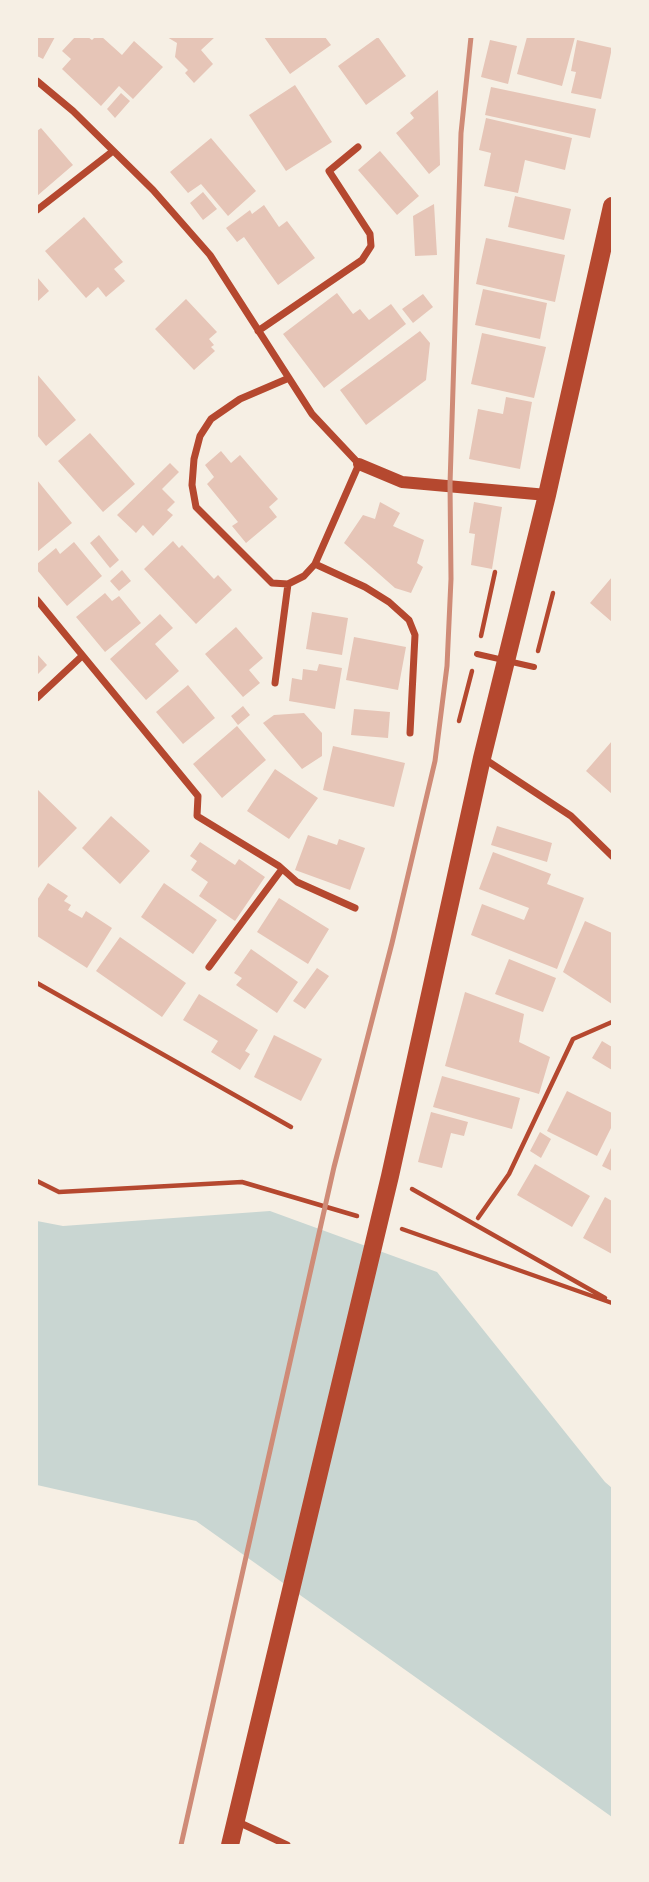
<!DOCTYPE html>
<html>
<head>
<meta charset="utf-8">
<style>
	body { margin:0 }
	#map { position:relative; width:649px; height:1882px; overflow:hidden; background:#f6efe4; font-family:Overpass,sans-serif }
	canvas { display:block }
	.frame { position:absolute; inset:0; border:38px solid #f6efe4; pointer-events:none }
</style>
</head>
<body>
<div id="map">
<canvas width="649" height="1882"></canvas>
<div class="frame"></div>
</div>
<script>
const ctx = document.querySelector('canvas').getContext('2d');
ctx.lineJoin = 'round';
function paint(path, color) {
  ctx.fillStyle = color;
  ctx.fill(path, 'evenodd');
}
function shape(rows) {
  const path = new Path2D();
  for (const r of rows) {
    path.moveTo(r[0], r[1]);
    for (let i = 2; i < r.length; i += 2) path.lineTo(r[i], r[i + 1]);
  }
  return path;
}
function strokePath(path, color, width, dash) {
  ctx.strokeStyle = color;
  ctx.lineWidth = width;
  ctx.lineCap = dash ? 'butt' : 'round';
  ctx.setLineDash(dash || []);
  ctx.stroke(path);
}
paint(shape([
	[270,1211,437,1272,605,1482,612,1488,612,1817,196,1521,37,1485,37,1221,63,1226]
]), '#c9d6d2');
paint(shape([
	[37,37,55,37,43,59,37,56],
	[75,37,88,37,92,40,95,37,102,37,122,55,134,41,163,67,133,99,119,86,101,106,62,69,71,59,62,51],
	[167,37,215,37,201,50,213,64,194,83,185,73,188,70,175,57,177,43],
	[264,37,325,37,331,45,290,74],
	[378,37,406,76,366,105,338,66],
	[527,37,575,37,562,86,517,74],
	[490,40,517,46,508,84,481,77],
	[577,40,612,48,601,99,571,93,576,72,571,71],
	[295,85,332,142,286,171,249,115],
	[491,87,596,109,590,138,485,115],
	[438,90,440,165,429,174,396,133,414,118,410,113],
	[121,93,130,101,115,118,107,109],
	[486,118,572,138,565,170,525,160,518,193,484,186,491,153,479,150],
	[41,128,73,165,37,196,37,131],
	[211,138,256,191,228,216,201,184,188,193,170,172],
	[380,151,419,196,397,215,358,170],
	[203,192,217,209,203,220,190,203],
	[515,196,571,209,564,240,508,227],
	[434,204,437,255,415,256,413,216],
	[264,205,279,227,287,221,315,258,278,285,244,237,237,242,226,228,250,210,252,214],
	[84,217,123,262,114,269,125,281,106,297,98,287,86,298,45,251],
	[486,238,565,255,555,302,476,284],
	[37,277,49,291,37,302],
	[483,289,547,303,540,339,475,325],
	[337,293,353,314,360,309,369,320,391,304,406,324,324,388,283,334],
	[423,294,433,307,413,323,402,309],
	[186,299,217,332,209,339,214,345,211,347,215,351,194,370,155,329],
	[420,331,430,343,426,380,366,425,340,390],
	[482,333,546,347,534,398,471,384],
	[37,374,76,420,46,446,37,435],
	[506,397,532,402,520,469,469,459,478,409,503,414],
	[90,433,135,484,103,512,58,461],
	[221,451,231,463,240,455,278,499,269,507,277,517,246,543,232,526,238,522,207,484,214,477,205,465],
	[170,463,179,472,162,489,175,502,167,510,173,515,153,536,143,525,136,533,117,515],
	[37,480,72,523,37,552],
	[380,502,400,513,393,526,424,540,417,563,423,567,411,593,395,588,344,543,363,515,375,519],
	[474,502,502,507,492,569,471,565,475,534,469,533],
	[99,535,119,560,110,568,90,543],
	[173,541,179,548,182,545,214,579,218,575,232,590,196,624,144,569],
	[74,542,102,576,67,606,37,570,37,564,56,548,60,554],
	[122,570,131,581,119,591,110,581],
	[612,577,612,622,590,603],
	[105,593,112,601,119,596,141,623,105,652,76,617],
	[312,612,348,618,342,655,306,649],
	[160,614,173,628,155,644,179,671,146,700,110,659],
	[236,627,263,658,249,670,260,683,243,697,205,654],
	[354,637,406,647,398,690,346,680],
	[37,654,47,665,37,675],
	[319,664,342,668,335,709,289,701,292,678,302,680,303,669,317,671],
	[188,685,215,718,183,744,156,712],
	[243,706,250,715,238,725,231,716],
	[354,709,390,712,388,738,351,735],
	[304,713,322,733,322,756,302,769,263,723,274,715],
	[237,726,266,760,222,798,193,764],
	[612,741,612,794,586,771],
	[333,746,405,763,394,807,323,790],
	[275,769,318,798,289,839,247,811],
	[37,789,77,828,37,869],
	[111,816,150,851,120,884,82,848],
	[497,826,552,843,547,862,491,845],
	[308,835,337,845,339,839,365,848,350,890,295,870],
	[200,842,235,865,239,859,265,877,235,921,199,896,208,882,191,870,197,861,190,856],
	[493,852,551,874,547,884,584,898,557,969,471,935,482,904,524,920,529,908,479,889],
	[48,883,68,896,64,901,71,905,68,910,82,918,86,911,112,928,87,968,37,936,37,900],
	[164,883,217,920,193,954,141,917],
	[279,898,329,929,308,964,257,932],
	[585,921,612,933,612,1004,563,972],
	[120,937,186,983,162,1017,96,971],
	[251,949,298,982,277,1013,236,985,242,978,234,973],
	[509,959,556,978,543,1012,495,994],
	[317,968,329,976,305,1009,293,1001],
	[465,992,524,1014,519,1042,550,1057,539,1094,445,1066],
	[199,994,258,1030,245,1051,250,1054,240,1070,211,1052,218,1041,183,1020],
	[274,1035,322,1059,301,1101,254,1077],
	[602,1041,612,1047,612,1070,592,1058],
	[442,1076,520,1098,512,1129,433,1107],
	[567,1091,612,1113,612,1126,597,1156,547,1131],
	[431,1112,468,1122,464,1136,451,1133,442,1168,418,1162],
	[540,1132,551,1139,541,1158,530,1151],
	[612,1146,612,1171,602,1166],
	[535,1164,590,1196,572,1227,517,1195],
	[605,1197,612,1201,612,1254,583,1238]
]), '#e6c5b7');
strokePath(shape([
	[481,636,495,572],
	[538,651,553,593],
	[459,721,472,671],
	[37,983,291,1127],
	[37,1181,59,1192,242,1182,357,1216],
	[412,1189,605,1298],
	[478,1218,509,1174,573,1039,612,1022],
	[402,1229,612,1303]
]), '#b5482f', 4.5);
strokePath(shape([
	[477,654,534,667]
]), '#b5482f', 6);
strokePath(shape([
	[37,81,73,111,153,190,210,255,312,414,359,464,315,564,304,576,288,584,272,583,196,507,192,485,194,459,200,436,211,419,240,399,289,378],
	[37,210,113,151],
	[258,331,362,260,371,246,370,234,329,171,358,147],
	[315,564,365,587,389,602,409,620,415,635,410,733],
	[37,600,198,796,197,816,279,866,297,882,355,908],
	[275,683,288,584],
	[37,698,82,656],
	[483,758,571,816,612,856],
	[209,967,282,869],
	[236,1821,287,1845]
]), '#b5482f', 7);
strokePath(shape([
	[359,464,402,482,547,495]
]), '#b5482f', 12);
strokePath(shape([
	[230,1845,390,1176,482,758,547,495,612,206]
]), '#b5482f', 18);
strokePath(shape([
	[181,1845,334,1167,392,943,435,761,447,666,451,579,450,484,461,133,471,37]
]), '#cf8b77', 5);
</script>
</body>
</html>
